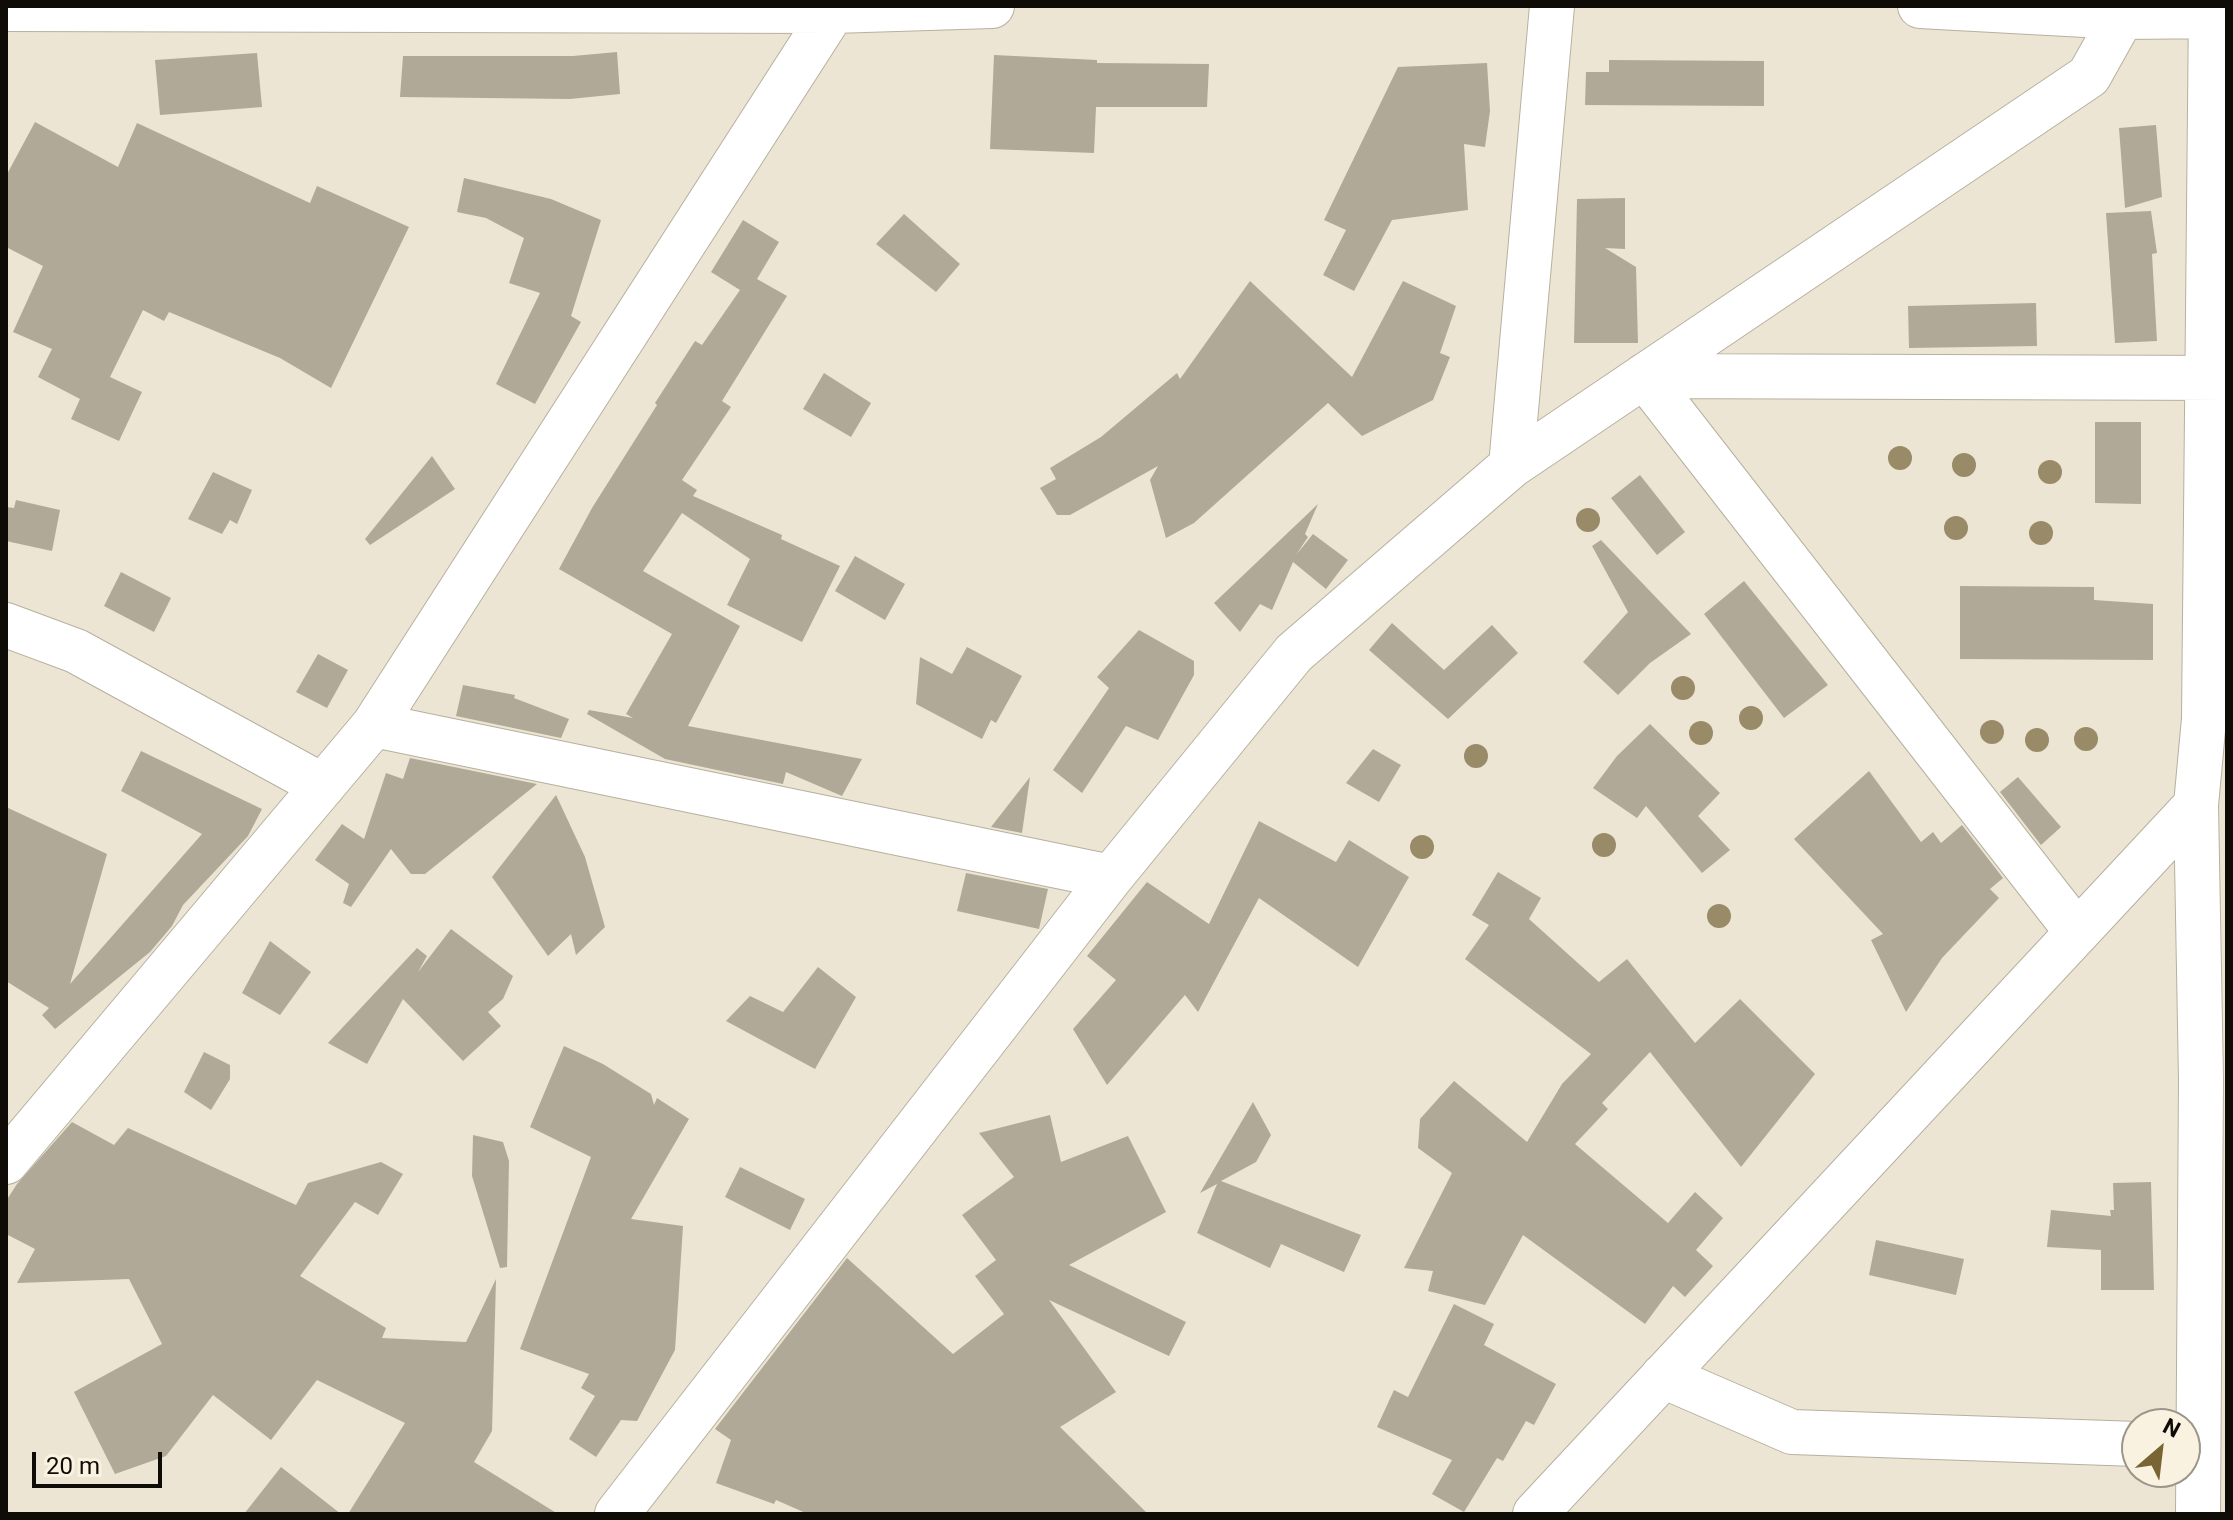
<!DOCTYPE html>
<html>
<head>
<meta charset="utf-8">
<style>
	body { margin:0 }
	#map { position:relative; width:2233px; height:1520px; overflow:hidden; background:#ece5d3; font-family:Roboto,sans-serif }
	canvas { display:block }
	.frame { position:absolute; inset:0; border:8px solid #0f0c07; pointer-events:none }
	.north { position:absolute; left:2121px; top:1408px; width:80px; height:80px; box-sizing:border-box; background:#faf2e1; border:2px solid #9c968a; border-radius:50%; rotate:28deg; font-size:22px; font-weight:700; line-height:32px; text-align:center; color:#0f0c07 }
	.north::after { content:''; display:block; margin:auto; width:28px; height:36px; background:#796433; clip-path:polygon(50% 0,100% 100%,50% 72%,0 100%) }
	.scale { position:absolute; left:32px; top:1452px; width:130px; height:36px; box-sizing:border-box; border:4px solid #0f0c07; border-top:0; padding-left:10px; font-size:24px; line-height:28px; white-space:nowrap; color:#0f0c07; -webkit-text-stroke:6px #faf2e1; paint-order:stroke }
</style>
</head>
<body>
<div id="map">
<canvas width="2233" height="1520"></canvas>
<div class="frame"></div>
<div class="north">N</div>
<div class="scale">20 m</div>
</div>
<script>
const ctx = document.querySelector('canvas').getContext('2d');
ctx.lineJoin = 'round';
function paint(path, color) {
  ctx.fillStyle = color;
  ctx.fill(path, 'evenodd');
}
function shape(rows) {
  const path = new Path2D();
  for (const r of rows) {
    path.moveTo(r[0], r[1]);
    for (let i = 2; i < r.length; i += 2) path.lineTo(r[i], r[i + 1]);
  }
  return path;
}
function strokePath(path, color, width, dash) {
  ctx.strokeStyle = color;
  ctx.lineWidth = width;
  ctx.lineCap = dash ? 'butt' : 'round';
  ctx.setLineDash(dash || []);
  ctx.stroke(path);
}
paint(shape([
	[617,52,620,94,570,99,400,97,403,56,573,56],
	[257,53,262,107,160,115,155,60],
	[994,55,1097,60,1097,63,1209,64,1207,107,1096,107,1094,153,990,149],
	[1609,60,1764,61,1764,106,1585,105,1586,72,1609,72],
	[1487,63,1490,111,1485,147,1464,144,1468,210,1392,220,1354,291,1323,275,1346,230,1324,220,1398,67],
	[35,122,118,167,137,123,310,203,317,186,409,227,331,388,280,358,169,312,164,321,143,310,110,377,142,392,119,441,71,419,80,399,38,377,52,349,13,332,43,266,6,247,6,176],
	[2156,125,2162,197,2125,208,2119,128],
	[464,178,551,199,601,220,571,316,581,322,535,404,496,384,540,293,509,283,524,238,486,218,457,212],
	[1625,198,1625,249,1605,248,1636,267,1638,343,1574,343,1577,199],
	[2151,211,2157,253,2152,254,2157,341,2115,343,2106,213],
	[904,214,960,264,936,292,876,244],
	[743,220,779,242,757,279,787,296,722,401,731,407,682,480,697,490,693,496,782,535,781,539,840,566,802,642,727,605,750,559,682,513,643,571,740,626,688,726,862,759,842,796,786,772,783,784,665,759,587,714,589,710,633,718,626,714,672,634,559,569,592,508,657,405,655,403,695,341,702,345,740,290,711,272],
	[1250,281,1352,377,1403,281,1456,306,1440,353,1450,357,1433,400,1362,436,1328,403,1194,523,1166,538,1150,480,1158,466,1070,515,1057,515,1040,488,1056,479,1050,468,1101,437,1177,373,1180,379],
	[2036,303,2037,346,1909,348,1908,306],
	[824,373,871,403,851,437,803,409],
	[2095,422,2141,422,2141,504,2095,503],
	[432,456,455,489,370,545,365,539],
	[213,472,252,490,237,524,230,520,222,534,188,519],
	[1640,475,1685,532,1657,555,1611,498],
	[16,500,60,510,52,551,6,541,6,507,14,508],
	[1318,504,1305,534,1308,537,1296,555,1313,534,1348,560,1326,589,1293,562,1272,610,1260,604,1240,632,1214,603],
	[1601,540,1691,634,1650,663,1618,695,1583,662,1628,612,1592,546],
	[855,556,905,584,885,620,835,591],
	[121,572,171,598,154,632,104,606],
	[1744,581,1828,685,1784,718,1704,614],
	[1960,586,2094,587,2094,600,2153,604,2153,660,1960,659],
	[1392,623,1444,670,1492,625,1518,653,1448,719,1369,650],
	[1139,630,1194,661,1194,675,1158,740,1126,726,1082,793,1053,770,1109,688,1097,677],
	[967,647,1022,676,996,723,991,720,982,739,916,704,920,657,952,674],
	[318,654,348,670,327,708,296,692],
	[463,685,515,695,514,698,569,719,561,738,456,716],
	[1650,724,1720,793,1698,816,1730,850,1702,873,1646,806,1637,818,1593,788,1617,756],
	[1373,749,1401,765,1379,802,1346,783],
	[141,751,262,809,248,836,183,905,172,926,150,952,55,1029,42,1015,49,1008,6,981,6,807,107,854,70,984,202,834,121,791],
	[410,758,537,784,425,874,411,874,391,849,351,907,343,903,349,884,315,860,342,824,364,839,386,773,403,779],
	[1869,771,1921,842,1933,832,1941,843,1962,825,2003,878,1990,889,1999,898,1942,958,1906,1012,1871,940,1883,934,1794,839],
	[1030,777,1022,833,991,827],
	[2018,777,2061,827,2041,845,2000,792],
	[556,795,585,857,605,927,576,955,571,934,548,956,492,877],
	[1259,821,1336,862,1349,840,1409,877,1358,967,1259,898,1198,1012,1185,995,1107,1085,1073,1029,1116,980,1087,956,1147,882,1209,924],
	[1498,872,1541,898,1529,919,1599,982,1627,959,1695,1043,1740,999,1815,1074,1741,1167,1650,1052,1602,1103,1608,1109,1575,1144,1668,1223,1695,1192,1723,1218,1696,1250,1713,1266,1685,1297,1673,1286,1645,1324,1523,1235,1485,1305,1428,1291,1433,1271,1404,1268,1452,1173,1418,1148,1420,1119,1454,1081,1527,1142,1562,1084,1591,1054,1465,959,1489,925,1472,915],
	[966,873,1048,889,1039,929,957,911],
	[451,929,513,976,503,999,488,1012,501,1026,463,1061,403,999,367,1064,328,1043,417,948,427,956,418,972],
	[270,941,311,972,280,1015,242,993],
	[818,967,856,997,815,1069,726,1021,750,996,783,1012],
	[564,1046,603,1064,651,1094,654,1105,657,1098,689,1119,631,1219,683,1226,675,1350,637,1421,621,1420,596,1457,569,1439,595,1396,581,1388,589,1374,520,1349,591,1157,530,1127],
	[204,1052,230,1065,230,1079,211,1110,184,1092],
	[1253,1102,1271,1135,1256,1162,1221,1181,1361,1235,1344,1272,1281,1244,1270,1268,1197,1233,1217,1184,1200,1193],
	[1050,1115,1061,1162,1128,1136,1166,1212,1069,1265,1186,1322,1169,1356,1049,1300,1116,1392,1060,1427,1148,1514,808,1514,776,1500,774,1504,716,1483,731,1440,715,1429,847,1258,953,1354,1004,1314,975,1276,996,1260,962,1215,1014,1177,979,1133],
	[72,1122,114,1145,128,1128,296,1205,308,1183,381,1162,403,1174,378,1215,355,1202,300,1276,386,1328,382,1338,466,1342,496,1279,492,1431,474,1462,558,1514,348,1514,405,1423,317,1380,271,1440,213,1395,166,1456,115,1474,74,1392,162,1344,129,1279,17,1283,35,1249,6,1234,6,1201,17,1184],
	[473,1135,503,1142,509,1161,507,1267,500,1268,472,1176],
	[740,1167,805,1199,790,1230,725,1197],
	[2151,1182,2154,1290,2101,1290,2101,1250,2047,1247,2051,1210,2111,1216,2110,1210,2114,1210,2113,1183],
	[1876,1240,1964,1259,1956,1295,1869,1275],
	[1454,1304,1494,1324,1484,1345,1556,1384,1534,1425,1526,1421,1503,1461,1497,1458,1464,1512,1432,1494,1452,1460,1377,1427,1394,1390,1408,1397],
	[281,1467,341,1514,244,1514]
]), '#b0a998');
const minor = shape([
	[1920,6,2122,17,2227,16],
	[6,9,833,11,992,6],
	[1644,376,2077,932],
	[1644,376,2227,378],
	[1511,466,1552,6],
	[6,625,76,651,323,786],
	[374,725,1111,877],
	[6,1162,374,725,833,11,833,6],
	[1663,1376,1792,1432,2137,1444],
	[617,1514,1111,877,1294,653,1511,466,2089,76,2122,17],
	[1535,1514,2196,805],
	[2198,1514,2201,1080,2196,805,2204,719,2211,6]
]);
strokePath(minor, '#b7b09f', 46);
strokePath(minor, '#fff', 44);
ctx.fillStyle = '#998b67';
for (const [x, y] of [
	[1900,458],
	[1964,465],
	[2050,472],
	[1588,520],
	[1956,528],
	[2041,533],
	[1683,688],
	[1751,718],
	[1992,732],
	[1701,733],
	[2086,739],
	[2037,740],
	[1476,756],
	[1604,845],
	[1422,847],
	[1719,916]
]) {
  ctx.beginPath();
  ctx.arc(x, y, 12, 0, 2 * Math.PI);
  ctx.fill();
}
</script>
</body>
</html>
